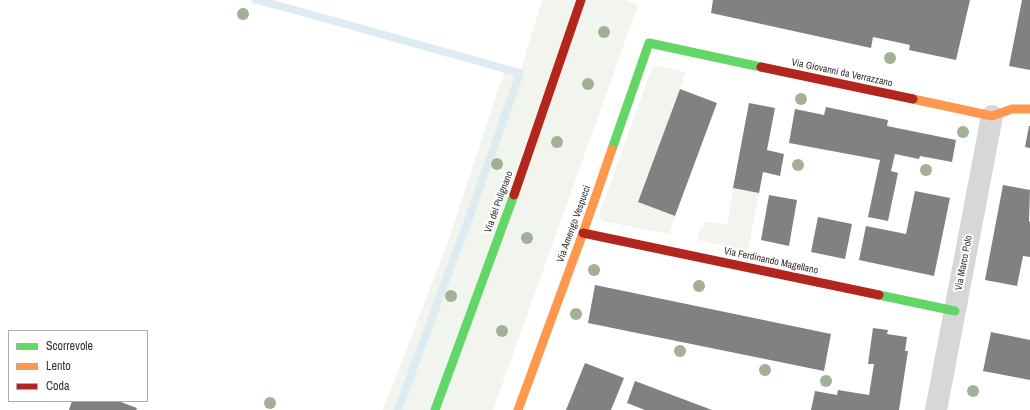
<!DOCTYPE html>
<html>
<head>
<meta charset="utf-8">
<style>
	body { margin:0 }
	#map { position:relative; width:1030px; height:410px; overflow:hidden; background:#fff; font-family:"Archivo Narrow",sans-serif }
	canvas { display:block }
	.legend { position:absolute; left:8px; top:330px; width:140px; height:72px; box-sizing:border-box; background:#fff; border:1px solid #adadad; margin:0; padding:5px 7px; list-style:none; font-size:12px; color:#333 }
	.legend li { display:flex; align-items:center; gap:8px; height:20px }
	.legend b { width:20px; border:1px solid #adadad }
</style>
</head>
<body>
<div id="map">
<canvas width="1030" height="410"></canvas>
<ul class="legend">
<li><b style="height:5px;background:#63d668"></b>Scorrevole</li>
<li><b style="height:5px;background:#ff974d"></b>Lento</li>
<li><b style="height:5px;background:#b3261e"></b>Coda</li>
</ul>
</div>
<script>
const ctx = document.querySelector('canvas').getContext('2d');
ctx.lineJoin = 'round';
function paint(path, color) {
  ctx.fillStyle = color;
  ctx.fill(path, 'evenodd');
}
function shape(rows) {
  const path = new Path2D();
  for (const r of rows) {
    path.moveTo(r[0], r[1]);
    for (let i = 2; i < r.length; i += 2) path.lineTo(r[i], r[i + 1]);
  }
  return path;
}
function strokePath(path, color, width, dash) {
  ctx.strokeStyle = color;
  ctx.lineWidth = width;
  ctx.lineCap = dash ? 'butt' : 'round';
  ctx.setLineDash(dash || []);
  ctx.stroke(path);
}
function write(font, color, halo, rows, align = 'center') {
  ctx.font = font + ' "Archivo Narrow",sans-serif';
  ctx.lineWidth = 4;
  ctx.setLineDash([]);
  ctx.textBaseline = 'middle';
  ctx.strokeStyle = halo;
  ctx.fillStyle = color;
  for (const [text, x, y, turn = 0] of rows) {
    ctx.save();
    ctx.translate(x, y);
    ctx.rotate((+turn || 0) * Math.PI / 180);
    ctx.textAlign = isNaN(turn) ? turn : align;
    if (halo) ctx.strokeText(text, 0, 0);
    ctx.fillText(text, 0, 0);
    ctx.restore();
  }
}
paint(shape([
	[542,0,624,0,638,5,493,410,383,410,448,242,505,69,520,73],
	[653,65,686,72,638,202,675,216,669,234,602,221,599,215],
	[733,188,759,193,748,251,697,240,700,229,706,222,711,222,727,225]
]), '#f1f5ed');
strokePath(shape([
	[256,0,295,10,520,73,470,215,398,410]
]), '#ddebf3', 8);
paint(shape([
	[713,0,970,0,956,60,909,50,910,45,873,37,871,48,711,13],
	[1022,0,1030,0,1030,70,1009,66],
	[680,89,717,103,675,216,638,202],
	[749,103,775,108,767,150,784,154,780,176,763,172,759,193,733,188],
	[826,107,888,120,887,126,956,140,952,162,920,156,919,159,895,154,891,171,898,173,888,221,868,217,880,160,789,143,795,109,824,115],
	[1029,126,1030,126,1030,148,1025,147],
	[1003,185,1030,190,1029,221,1030,222,1030,257,1023,256,1017,286,985,280],
	[915,191,950,198,934,276,859,260,866,226,906,234],
	[769,195,797,200,789,246,761,240],
	[818,217,852,224,845,259,811,252],
	[595,285,831,334,824,371,588,323],
	[873,328,888,330,887,334,907,337,905,351,908,351,899,410,811,410,815,391,837,395,838,390,869,395,874,364,868,364],
	[991,332,1030,340,1030,380,983,371],
	[585,363,624,378,611,410,566,410],
	[635,381,712,410,645,410,627,403],
	[72,401,118,401,137,408,136,410,69,410]
]), '#818181');
strokePath(shape([
	[936,410,992,116]
]), '#d7d7d7', 22);
strokePath(shape([
	[612,149,649,43,761,67],
	[879,295,955,311],
	[435,410,514,195]
]), '#63d668', 9);
strokePath(shape([
	[913,99,992,116,1012,109,1030,109],
	[518,410,583,233,612,149]
]), '#ff974d', 9);
strokePath(shape([
	[761,67,913,99],
	[514,195,581,0],
	[583,233,879,295]
]), '#b3261e', 9);
ctx.fillStyle = '#a2b095';
for (const [x, y] of [
	[243,14],
	[604,32],
	[890,58],
	[588,84],
	[801,99],
	[963,132],
	[557,142],
	[497,164],
	[798,165],
	[926,170],
	[527,238],
	[594,270],
	[699,286],
	[451,296],
	[576,314],
	[502,331],
	[680,351],
	[765,370],
	[826,381],
	[973,391],
	[270,403]
]) {
  ctx.beginPath();
  ctx.arc(x, y, 6, 0, 2 * Math.PI);
  ctx.fill();
}
write('10px', '#333', '#fff', [
	["Via Giovanni da Verrazzano",842,73,12],
	["Via del Pulignano",499,202,-70],
	["Via Amerigo Vespucci",574,224,-70],
	["Via Ferdinando Magellano",771,261,12],
	["Via Marco Polo",964,263,-79]
]);
</script>
</body>
</html>
